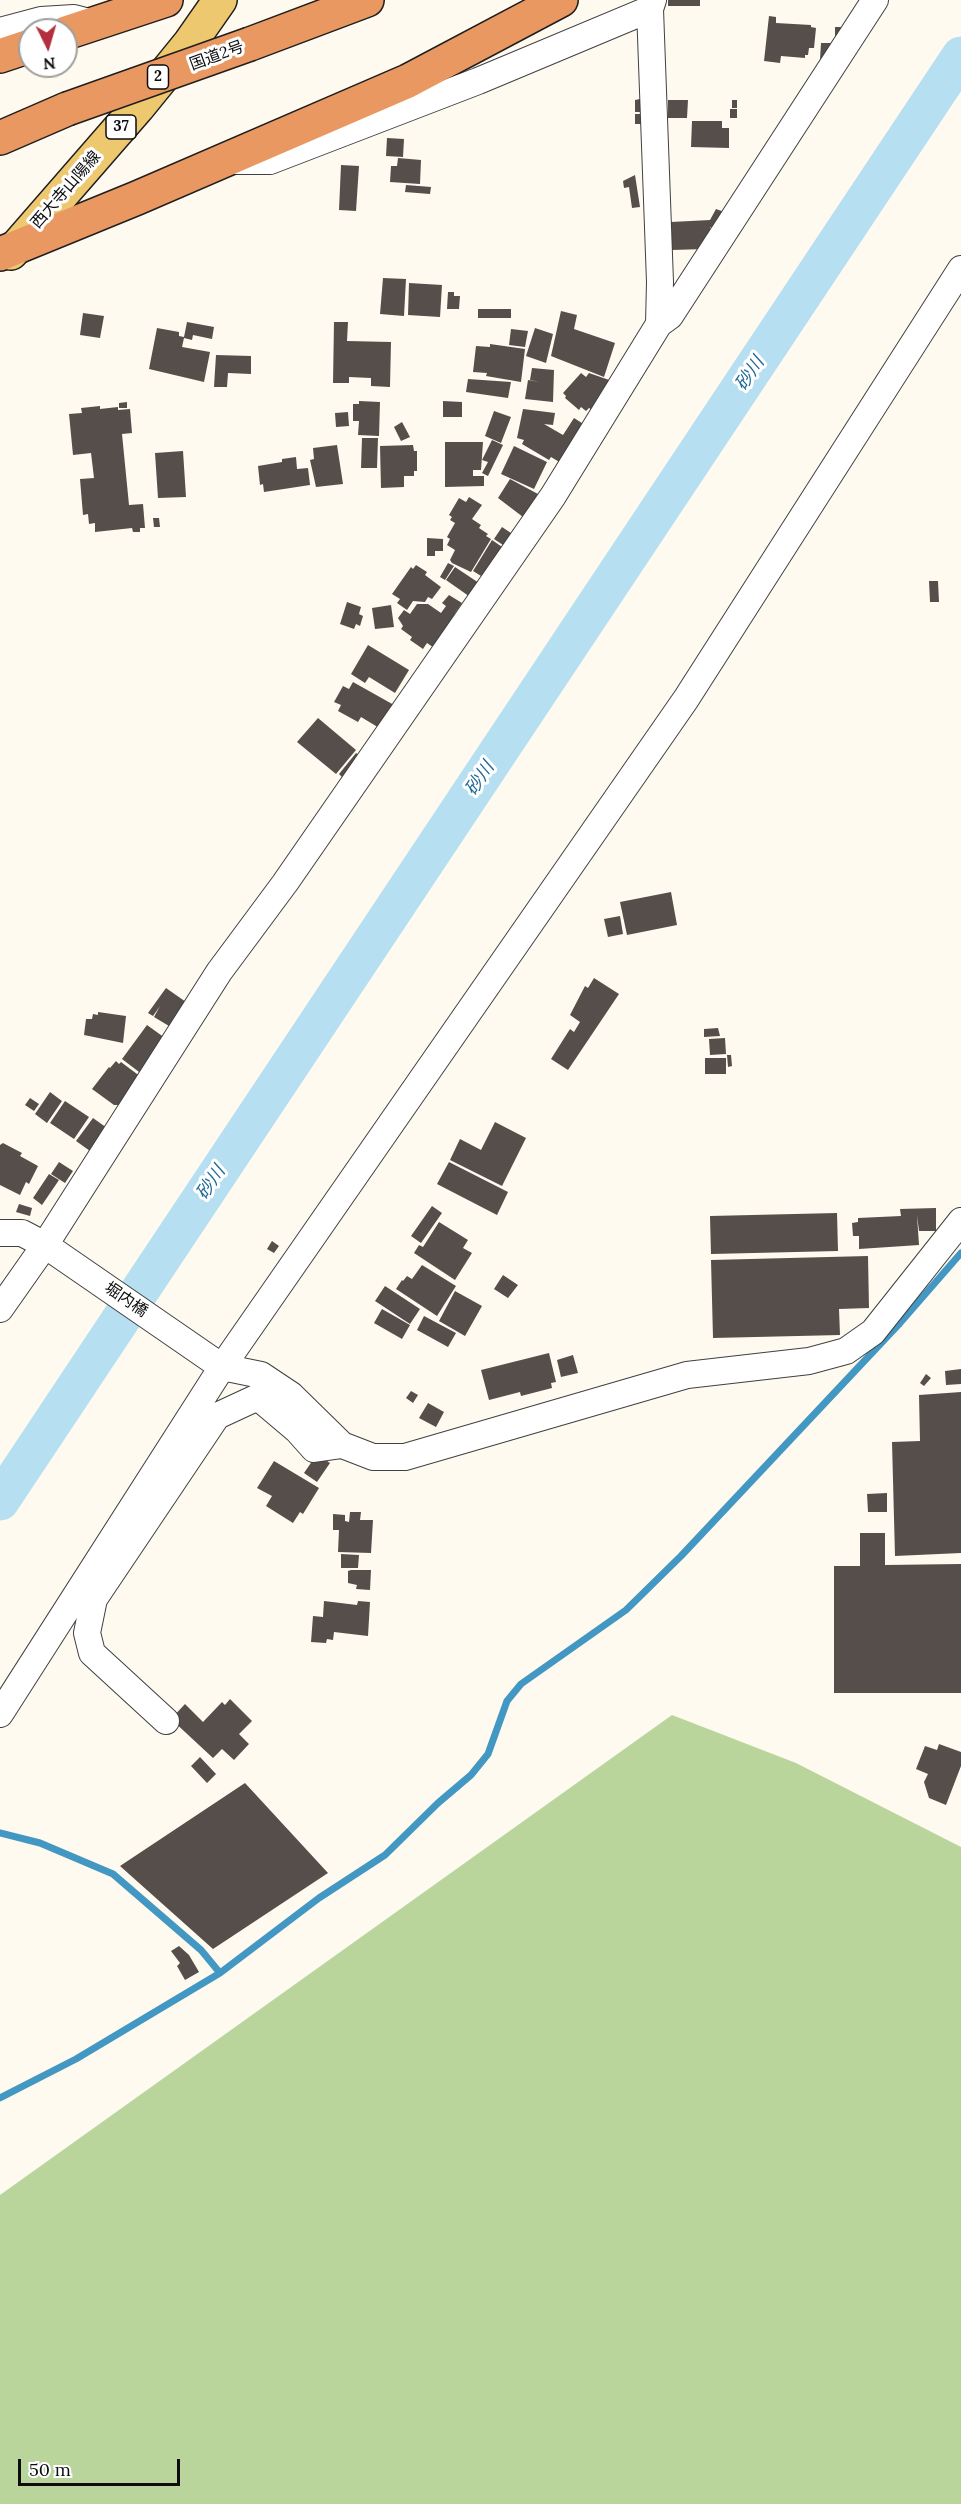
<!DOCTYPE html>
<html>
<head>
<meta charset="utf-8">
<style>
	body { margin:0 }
	#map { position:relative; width:961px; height:2504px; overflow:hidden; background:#fefaef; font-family:Lora,serif }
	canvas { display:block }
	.north { position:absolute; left:18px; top:18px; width:60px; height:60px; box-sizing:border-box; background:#fff; border:2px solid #9e9e9e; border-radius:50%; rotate:175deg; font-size:16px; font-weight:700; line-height:24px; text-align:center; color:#0d0d0d }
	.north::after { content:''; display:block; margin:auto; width:21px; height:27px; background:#b32f3d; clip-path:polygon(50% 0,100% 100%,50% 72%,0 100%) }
	.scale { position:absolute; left:18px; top:2459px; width:162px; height:27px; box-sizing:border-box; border:3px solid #0d0d0d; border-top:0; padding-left:8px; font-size:18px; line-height:21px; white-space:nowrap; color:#0d0d0d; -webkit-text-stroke:4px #fff; paint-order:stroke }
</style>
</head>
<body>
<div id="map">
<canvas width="961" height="2504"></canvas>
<div class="north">N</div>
<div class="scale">50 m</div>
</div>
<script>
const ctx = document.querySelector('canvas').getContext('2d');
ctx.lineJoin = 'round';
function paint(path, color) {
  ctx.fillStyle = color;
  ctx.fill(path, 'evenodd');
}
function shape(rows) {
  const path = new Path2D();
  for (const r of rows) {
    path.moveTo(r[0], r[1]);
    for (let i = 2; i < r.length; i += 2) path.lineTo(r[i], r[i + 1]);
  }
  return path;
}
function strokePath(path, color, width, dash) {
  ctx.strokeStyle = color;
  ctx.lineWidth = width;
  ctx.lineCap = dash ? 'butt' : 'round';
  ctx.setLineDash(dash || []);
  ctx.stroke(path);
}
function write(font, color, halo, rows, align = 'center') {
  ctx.font = font + ' Lora,"Noto Sans JP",serif';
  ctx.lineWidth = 6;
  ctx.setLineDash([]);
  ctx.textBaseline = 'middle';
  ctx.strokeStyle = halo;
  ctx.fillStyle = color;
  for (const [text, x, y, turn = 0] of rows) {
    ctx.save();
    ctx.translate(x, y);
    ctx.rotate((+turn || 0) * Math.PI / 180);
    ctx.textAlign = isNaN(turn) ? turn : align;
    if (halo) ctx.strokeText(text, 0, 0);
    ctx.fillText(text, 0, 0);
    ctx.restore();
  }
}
paint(shape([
	[672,1715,796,1763,961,1847,961,2504,0,2504,0,2195]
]), '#b9d59b');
strokePath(shape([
	[0,1833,40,1843,113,1874,201,1950,220,1973],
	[0,2098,76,2059,220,1973,319,1898,385,1855,438,1803,471,1775,488,1754,507,1701,521,1684,626,1610,681,1556,900,1323,961,1253]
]), '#4397c3', 7);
strokePath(shape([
	[0,1501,961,56]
]), '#b7dff2', 39);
paint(shape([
	[668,0,700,0,700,6,668,6],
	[769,16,776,17,776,23,811,25,811,27,816,28,814,48,809,48,808,55,805,55,805,58,781,56,780,63,764,61],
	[835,27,843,27,835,45],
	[821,43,833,43,833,60,820,60],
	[640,99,640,112,635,112,635,100],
	[668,100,688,100,687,118,668,118],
	[732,100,737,100,737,108,732,108],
	[730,109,737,109,737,118,730,118],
	[635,114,640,114,641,124,635,124],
	[692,121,722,121,722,128,729,128,729,148,691,147],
	[387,138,404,139,403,157,386,156],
	[398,158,421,160,420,184,390,182,391,166,397,166],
	[341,165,359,166,356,211,339,210],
	[635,175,640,207,632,208,629,187,624,188,623,181],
	[406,185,431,187,430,194,405,192],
	[716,209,727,213,716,230,710,227,711,237,705,249,672,250,671,222,710,220],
	[383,278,406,279,404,316,380,314],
	[409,283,442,285,440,317,408,315],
	[448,292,454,292,454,296,460,296,459,309,447,309],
	[478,309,511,309,511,318,478,318],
	[561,311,577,315,574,329,615,343,604,377,551,356],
	[83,313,104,316,100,338,80,335],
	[187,322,214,327,212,339,193,335,192,340,184,338,182,347,210,352,204,382,149,369,157,328,179,332,179,336,184,337],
	[334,322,348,322,347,341,391,342,390,387,371,386,371,378,349,377,349,383,333,383],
	[535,328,553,334,546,363,526,356],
	[511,329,528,331,525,347,509,345],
	[490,344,525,349,521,382,486,376,487,373,473,372,476,346,490,347],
	[216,355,251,356,251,374,228,373,227,387,214,387],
	[532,368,554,370,553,402,525,399,528,380,540,382,530,380],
	[581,373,586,377,589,373,615,382,594,411,589,408,586,411,581,407,579,410,565,398,566,396,563,393],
	[468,379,511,382,508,398,466,392],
	[359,401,380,402,379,436,358,435,359,421,353,421,353,404,359,404],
	[443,401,462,402,462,417,443,417],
	[127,402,127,408,119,408,119,403],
	[100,406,100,409,118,407,118,410,130,409,132,433,122,434,129,505,143,504,145,528,140,528,140,532,133,532,132,528,95,532,95,523,89,524,88,514,83,515,80,479,94,478,91,453,73,455,69,414,82,413,81,408],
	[523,409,555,413,553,425,544,424,563,435,574,418,585,425,561,463,551,457,549,460,522,444,524,440,517,438],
	[494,411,511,417,501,443,485,436],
	[348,412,349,426,336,427,335,413],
	[402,422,410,437,401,441,394,427],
	[362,438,378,438,377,468,361,468],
	[492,440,503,445,488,476,482,473,488,462,482,460],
	[445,442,483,442,481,470,473,470,473,476,484,476,484,486,445,487],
	[337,445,343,484,316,487,310,460,314,459,313,448],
	[413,445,414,451,417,451,417,471,414,471,414,476,404,476,404,487,381,488,380,446],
	[514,446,547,462,534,489,501,474],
	[183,451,186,497,158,498,155,453],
	[296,457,297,469,308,468,310,485,264,492,263,484,260,485,258,466,282,462,282,459],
	[510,479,538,494,523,517,498,498],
	[469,497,482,505,472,519,481,525,479,528,488,534,486,536,491,539,471,572,452,563,450,560,455,550,447,545,450,539,447,537,455,523,450,520,452,517,449,515,459,498,466,502],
	[153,518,159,518,160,527,154,527],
	[502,527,514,535,506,547,494,539],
	[427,538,443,539,443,551,435,551,435,556,427,556],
	[492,540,505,549,486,579,473,571],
	[448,563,454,566,445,580,440,577],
	[416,565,427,572,425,575,441,587,432,599,428,597,425,602,413,601,407,610,397,603,400,599,392,594,411,567,413,569],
	[455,567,482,585,473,599,446,580],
	[929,581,938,581,939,602,930,602],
	[449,595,462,603,455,613,460,616,437,650,427,643,423,649,410,640,412,637,401,629,403,626,398,618,404,610,410,614,417,604,428,604,441,613,446,606,442,603],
	[347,602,361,607,359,614,363,616,360,626,356,624,354,629,340,624],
	[391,605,394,627,375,629,372,608],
	[368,645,409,670,395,693,369,677,365,683,351,674],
	[353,682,394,705,381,729,361,717,358,722,338,711,341,705,334,702,343,686,349,689],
	[318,718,356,750,336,774,297,742],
	[356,753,362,757,345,780,339,774],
	[671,892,677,925,627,935,620,902],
	[620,916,623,934,608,937,604,919],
	[594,978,619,994,568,1070,551,1059,570,1029,574,1032,580,1022,570,1015,585,986,588,988],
	[166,988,186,1002,169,1026,154,1017,160,1006,153,1016,148,1013],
	[98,1012,126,1016,123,1043,84,1035,86,1019,92,1019,93,1014,98,1015],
	[147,1025,165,1038,143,1075,122,1059],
	[718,1028,720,1036,704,1037,704,1029],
	[725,1038,726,1054,710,1055,709,1039],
	[727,1055,731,1055,732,1066,728,1067],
	[705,1058,726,1058,726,1074,705,1074],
	[116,1061,119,1064,121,1062,141,1077,118,1105,114,1105,92,1089,109,1067,110,1068],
	[50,1092,62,1101,47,1123,35,1114],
	[30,1098,39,1104,34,1111,25,1105],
	[65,1101,89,1117,74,1139,50,1123],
	[93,1118,107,1128,90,1151,76,1141],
	[495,1122,526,1138,502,1186,450,1160,460,1139,481,1150],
	[3,1143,22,1153,20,1156,38,1166,29,1184,26,1182,20,1195,0,1185,0,1145],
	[59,1162,73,1171,65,1183,51,1174],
	[449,1162,508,1192,497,1215,437,1184],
	[49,1174,59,1180,42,1205,33,1198],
	[19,1204,32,1208,30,1216,16,1212],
	[432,1206,442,1213,421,1243,411,1236],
	[936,1208,936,1231,919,1231,917,1215,919,1245,859,1249,859,1236,853,1236,852,1223,858,1222,858,1218,901,1216,900,1209],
	[837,1213,838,1251,711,1254,710,1216],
	[439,1222,468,1240,463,1248,472,1253,455,1280,414,1253,419,1245,423,1247],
	[272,1241,279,1246,274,1253,267,1249],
	[868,1256,869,1308,839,1309,840,1335,713,1338,711,1260],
	[422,1265,456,1286,437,1316,396,1289,402,1280,403,1281,407,1276,412,1279],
	[503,1275,518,1285,508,1298,494,1289],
	[385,1286,420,1309,410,1324,375,1301],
	[455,1291,482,1306,465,1336,439,1321],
	[382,1309,410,1325,402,1339,374,1323],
	[424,1316,456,1333,448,1347,417,1330],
	[549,1353,556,1382,551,1383,552,1388,521,1396,520,1392,489,1400,481,1370],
	[573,1355,578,1373,561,1377,557,1360],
	[961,1369,961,1384,946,1385,945,1371],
	[926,1374,931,1378,924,1386,920,1383],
	[411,1391,418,1395,413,1403,406,1398],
	[961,1392,961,1553,895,1556,892,1442,920,1441,919,1395],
	[428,1403,444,1412,436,1427,419,1418],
	[317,1454,330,1463,317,1482,304,1473],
	[274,1461,319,1488,303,1514,300,1512,293,1523,266,1506,272,1496,257,1488],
	[887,1493,887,1512,868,1512,867,1494],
	[350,1512,361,1512,360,1520,373,1520,371,1553,338,1552,339,1530,333,1530,333,1514,345,1515,345,1521,349,1522],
	[860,1533,885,1533,885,1565,961,1564,961,1693,834,1693,834,1566,860,1566],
	[341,1554,359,1555,358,1568,341,1568],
	[351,1570,371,1570,370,1590,356,1589,357,1585,348,1583,348,1571],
	[324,1601,357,1605,358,1601,370,1602,368,1636,334,1632,333,1640,327,1639,326,1643,311,1642,313,1616,323,1617],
	[230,1699,252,1721,239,1734,249,1744,234,1760,222,1749,213,1758,171,1719,185,1704,203,1722,222,1702,225,1705],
	[939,1744,961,1752,961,1766,946,1805,929,1798,924,1782,928,1774,916,1769,925,1746,937,1750],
	[200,1757,216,1774,207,1783,191,1766],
	[245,1783,328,1873,213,1949,120,1866],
	[179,1946,189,1955,199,1972,185,1980,177,1966,180,1963,171,1951]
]), '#554e4a');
const minor = shape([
	[0,31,41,20,74,18,93,23],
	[230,161,270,161,478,81,650,9],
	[659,324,670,316,875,0],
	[0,1233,22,1233,45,1245,222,1367,261,1375,291,1395,342,1445,373,1457,405,1457,687,1375,809,1361,846,1351,873,1332,961,1221],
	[0,1309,45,1245,219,972,285,883,553,496,659,324,660,282,650,9,653,0],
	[0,1714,222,1367,686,699,961,269],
	[166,1721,92,1653,87,1633,94,1599,217,1416,258,1397,297,1430,314,1449,342,1445]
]);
const major = shape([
	[11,253,138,107,190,43,220,0]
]);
const highway = shape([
	[66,33,166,0],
	[250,44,367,0],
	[0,56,30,46],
	[0,138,67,109],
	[0,254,137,198,408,81,561,0]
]);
strokePath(minor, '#404040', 28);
strokePath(major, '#1e1e1e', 36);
strokePath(highway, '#1e1e1e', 36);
strokePath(minor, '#fff', 26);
strokePath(major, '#eec86e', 33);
strokePath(highway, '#ea9861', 33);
const highwayBridge = shape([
	[67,109,250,44]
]);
strokePath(highwayBridge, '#1e1e1e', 36, []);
strokePath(highwayBridge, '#ea9861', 33);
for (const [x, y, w] of [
	[158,77,21],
	[121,127,30]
]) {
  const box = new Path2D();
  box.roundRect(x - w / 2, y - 12, w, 24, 4.5);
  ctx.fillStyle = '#fff';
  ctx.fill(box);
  strokePath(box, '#0d0d0d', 1.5);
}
write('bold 15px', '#0d0d0d', null, [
	["2",158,77],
	["37",121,127]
]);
write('16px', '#0d0d0d', '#fff', [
	["国道2号",217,56,-20],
	["西大寺山陽線",66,190,-49],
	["堀内橋",126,1300,34]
]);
write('italic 18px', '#206996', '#fff', [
	["砂川",750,374,-56],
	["砂川",480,779,-56],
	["砂川",211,1183,-56]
]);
</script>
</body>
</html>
